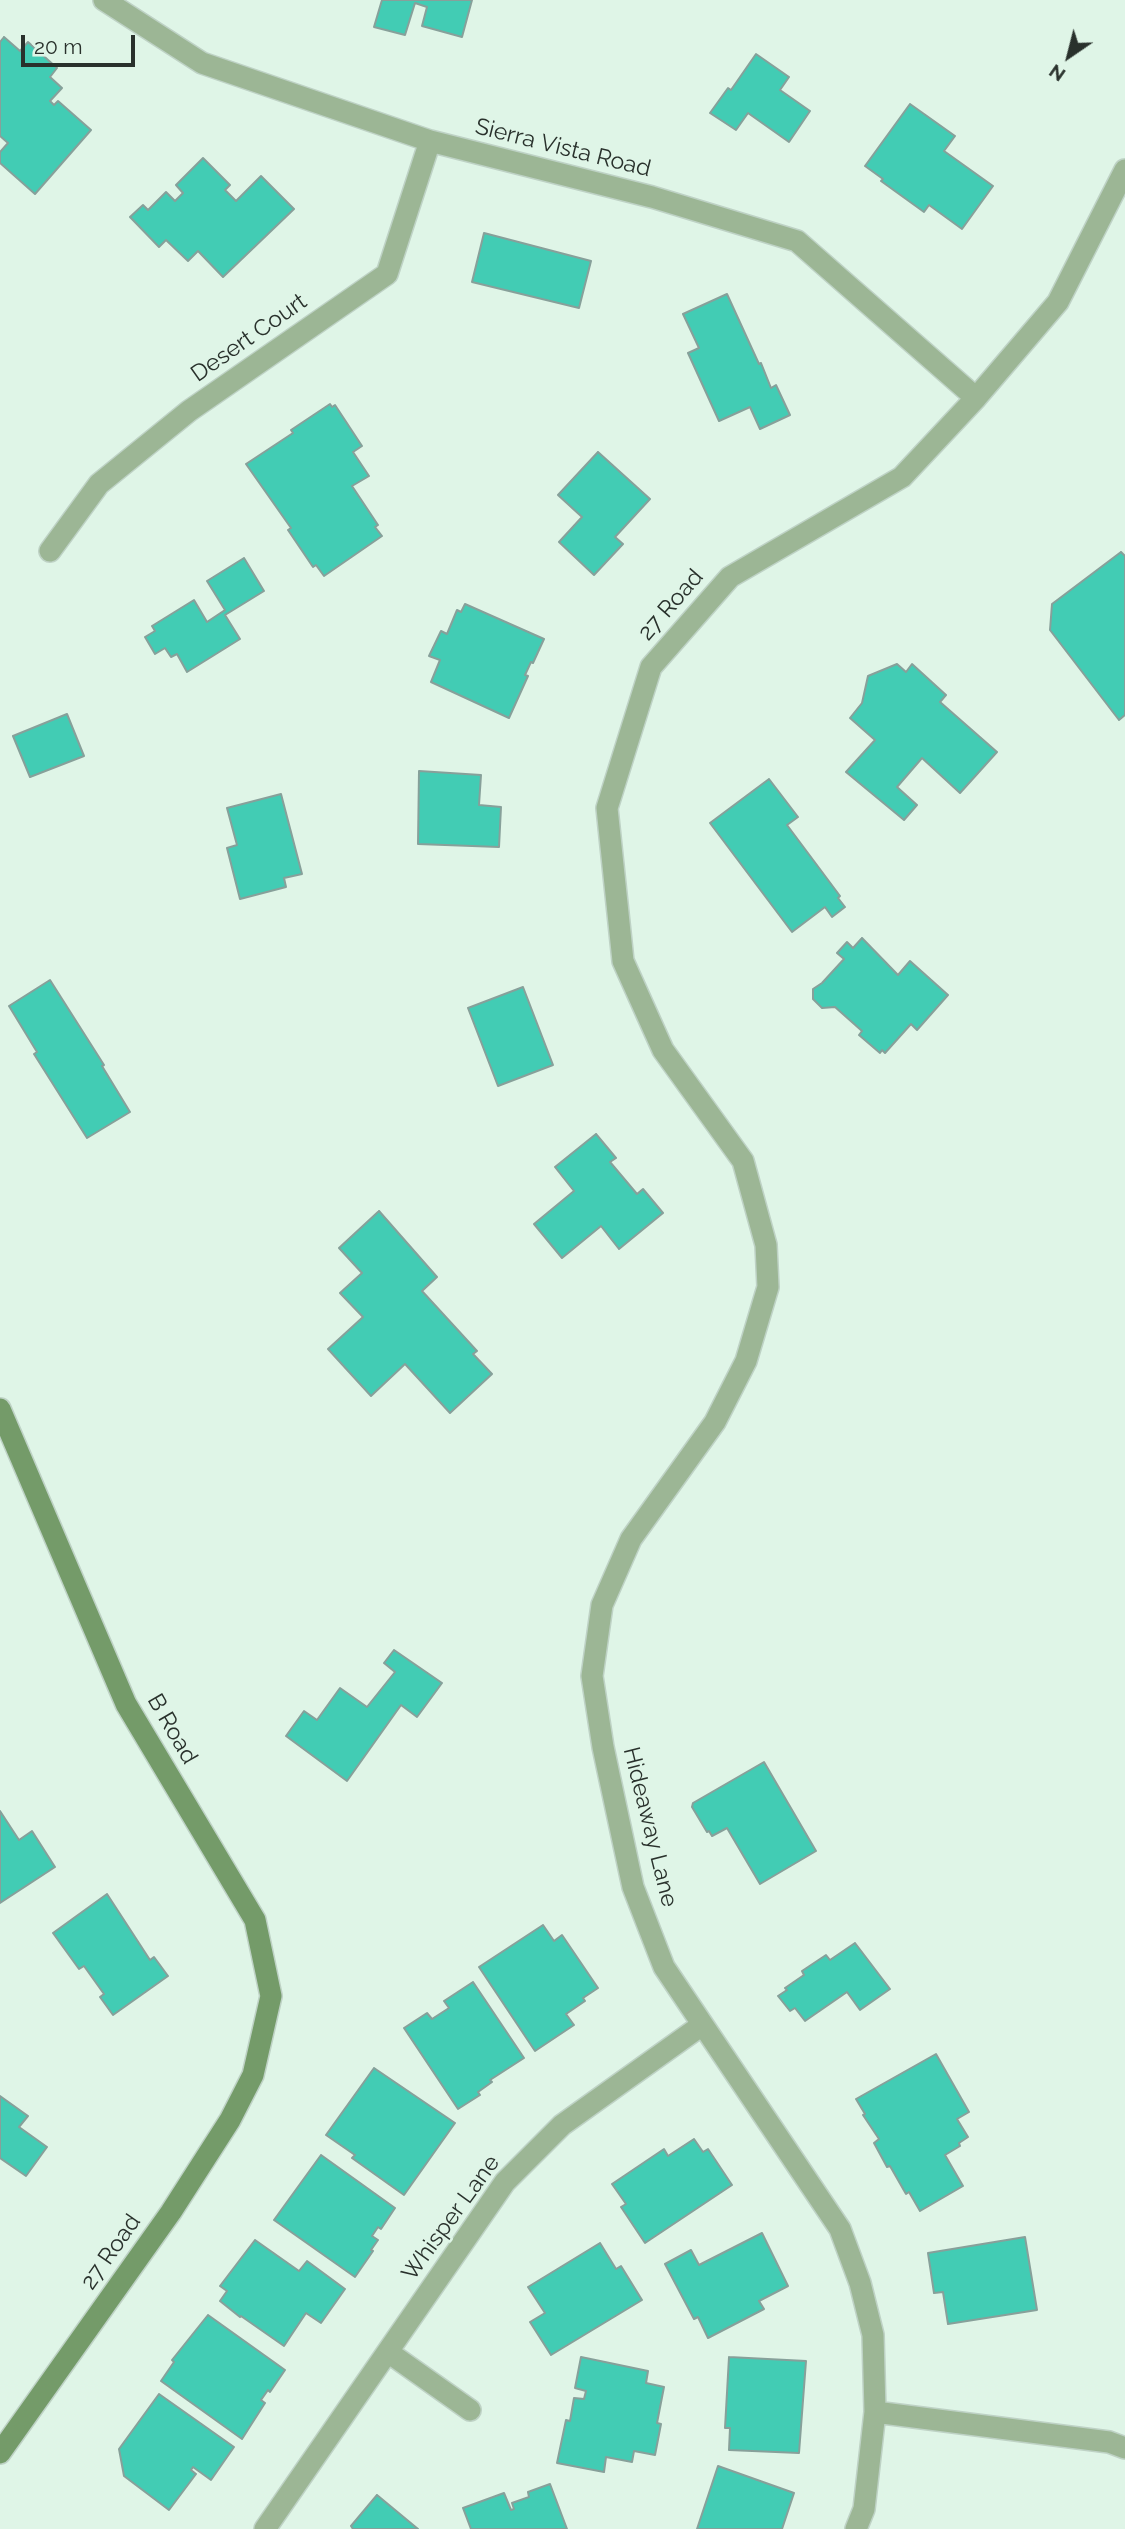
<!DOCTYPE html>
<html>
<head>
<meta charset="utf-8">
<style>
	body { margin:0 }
	#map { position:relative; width:1125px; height:2529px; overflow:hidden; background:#dff5e7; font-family:Raleway,sans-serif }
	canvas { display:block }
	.north { position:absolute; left:1034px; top:21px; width:70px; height:70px; -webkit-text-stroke:5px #dff5e7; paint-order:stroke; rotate:215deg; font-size:19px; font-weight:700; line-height:28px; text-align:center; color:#29312c }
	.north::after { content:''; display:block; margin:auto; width:24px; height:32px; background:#29312c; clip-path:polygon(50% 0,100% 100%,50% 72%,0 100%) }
	.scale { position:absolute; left:21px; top:35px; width:114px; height:32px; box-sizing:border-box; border:4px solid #29312c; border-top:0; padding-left:9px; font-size:21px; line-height:24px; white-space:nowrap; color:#29312c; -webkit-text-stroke:5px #dff5e7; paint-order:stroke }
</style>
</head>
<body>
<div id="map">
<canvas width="1125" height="2529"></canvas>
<div class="north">N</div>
<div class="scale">20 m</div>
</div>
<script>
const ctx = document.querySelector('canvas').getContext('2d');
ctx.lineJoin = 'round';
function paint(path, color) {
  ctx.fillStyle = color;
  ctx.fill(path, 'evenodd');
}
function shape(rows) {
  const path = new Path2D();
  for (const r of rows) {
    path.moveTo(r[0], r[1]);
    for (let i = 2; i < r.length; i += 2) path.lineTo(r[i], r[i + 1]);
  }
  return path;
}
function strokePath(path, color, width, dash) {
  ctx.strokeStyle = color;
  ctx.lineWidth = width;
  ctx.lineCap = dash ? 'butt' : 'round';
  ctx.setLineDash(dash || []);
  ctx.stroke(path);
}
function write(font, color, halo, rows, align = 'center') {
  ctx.font = font + ' Raleway,sans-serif';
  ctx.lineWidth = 5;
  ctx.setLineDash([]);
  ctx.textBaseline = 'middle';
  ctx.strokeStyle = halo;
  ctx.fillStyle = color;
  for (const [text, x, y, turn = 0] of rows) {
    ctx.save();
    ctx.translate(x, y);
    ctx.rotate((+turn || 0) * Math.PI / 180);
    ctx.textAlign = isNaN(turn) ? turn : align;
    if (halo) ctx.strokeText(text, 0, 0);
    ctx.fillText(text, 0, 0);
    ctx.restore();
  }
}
const building = shape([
	[382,0,472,0,462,37,422,26,427,7,415,3,405,35,374,27,382,0],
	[4,37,20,51,28,42,57,68,50,77,62,88,50,101,54,105,58,101,91,130,35,194,0,163,0,152,8,143,0,136,0,42,4,37],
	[756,54,789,77,780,90,810,111,789,142,748,113,736,130,710,113,728,88,731,90,756,54],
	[910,104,955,136,944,151,993,186,962,229,929,205,924,212,881,181,883,179,865,166,910,104],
	[203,158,230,185,225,190,236,201,261,176,294,209,223,277,198,251,188,261,166,240,159,247,130,217,143,205,148,210,166,192,175,201,183,193,176,185,203,158],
	[484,233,591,261,579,308,472,282,484,233],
	[727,294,759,364,761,363,771,388,776,385,790,415,760,429,750,407,719,421,688,353,699,348,683,314,727,294],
	[330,404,332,407,335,405,362,446,353,452,369,476,352,486,378,525,375,527,382,536,324,576,316,565,313,567,288,530,291,528,246,464,293,433,291,430,330,404],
	[598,452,650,499,615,537,623,544,594,575,559,542,582,517,558,495,598,452],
	[1121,552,1125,556,1125,715,1119,720,1050,630,1052,604,1121,552],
	[244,558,264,591,225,615,240,639,187,672,177,654,171,657,165,648,155,654,145,637,155,631,152,626,194,600,207,622,225,610,207,581,244,558],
	[465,604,544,639,533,663,531,662,525,675,528,676,509,718,431,682,440,660,429,656,441,631,447,634,457,610,461,612,465,604],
	[897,664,906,672,912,664,946,695,940,702,997,752,960,793,922,758,897,787,917,805,904,820,846,772,875,740,850,718,862,703,868,676,897,664],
	[67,714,84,756,30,777,13,736,67,714],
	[419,771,481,775,479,805,501,807,499,847,418,844,419,771],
	[769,779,798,817,787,825,840,896,838,898,845,907,832,917,825,907,792,932,710,823,769,779],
	[281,794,302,874,284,878,286,887,240,899,227,848,237,845,227,808,281,794],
	[862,938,898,975,910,961,948,995,917,1030,911,1024,885,1053,882,1050,880,1053,859,1035,862,1031,835,1007,822,1008,813,999,813,989,822,983,844,959,837,953,847,942,853,948,862,938],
	[50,980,104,1065,102,1066,130,1112,87,1138,34,1054,37,1052,9,1006,50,980],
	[523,987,553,1065,498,1086,468,1008,523,987],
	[596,1134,616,1158,610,1162,637,1194,643,1189,663,1213,619,1249,601,1226,562,1258,534,1224,574,1191,555,1167,596,1134],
	[379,1211,437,1277,422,1291,477,1351,473,1354,492,1374,450,1413,405,1364,371,1396,328,1349,363,1317,340,1293,362,1273,339,1248,379,1211],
	[394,1650,442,1683,417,1717,401,1705,347,1781,286,1736,304,1711,317,1720,340,1688,367,1707,395,1672,384,1663,394,1650],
	[764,1762,816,1851,760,1884,727,1828,712,1836,709,1831,707,1832,692,1807,693,1803,764,1762],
	[0,1811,19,1840,32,1831,55,1867,0,1903,0,1811],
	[107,1894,150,1960,154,1957,168,1976,113,2015,100,1997,104,1994,84,1966,79,1969,53,1933,107,1894],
	[543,1925,554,1941,562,1935,598,1988,583,1998,585,2001,566,2014,574,2025,535,2051,479,1967,543,1925],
	[855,1943,890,1989,860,2010,847,1992,805,2021,795,2008,790,2011,778,1996,787,1990,785,1988,804,1975,802,1971,826,1955,830,1960,855,1943],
	[473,1982,524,2058,490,2080,492,2082,478,2092,480,2095,458,2109,404,2028,427,2013,432,2019,449,2008,444,2001,473,1982],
	[936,2054,969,2112,957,2119,968,2137,959,2143,960,2146,945,2155,963,2186,920,2211,909,2192,906,2194,890,2166,887,2167,874,2143,879,2139,863,2115,865,2114,856,2099,936,2054],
	[374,2068,455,2123,404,2195,352,2158,355,2155,326,2135,374,2068],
	[0,2096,28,2116,19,2127,47,2147,26,2176,0,2158,0,2096],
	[694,2139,703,2152,708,2149,732,2185,645,2243,621,2207,626,2204,612,2184,664,2149,668,2156,694,2139],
	[321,2155,395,2208,381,2229,378,2227,372,2236,378,2240,371,2250,373,2251,355,2277,274,2220,321,2155],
	[762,2233,788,2286,759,2301,764,2309,708,2338,698,2317,694,2319,665,2264,691,2250,699,2265,762,2233],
	[1025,2237,1037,2310,948,2324,943,2292,934,2293,928,2253,1025,2237],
	[255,2240,299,2271,307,2261,345,2289,321,2323,306,2313,284,2346,241,2316,240,2317,220,2301,227,2291,220,2286,255,2240],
	[600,2243,616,2269,621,2266,642,2300,551,2355,530,2322,545,2313,528,2287,600,2243],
	[208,2315,285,2370,270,2392,268,2390,261,2400,265,2403,242,2439,161,2381,174,2362,172,2360,208,2315],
	[581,2357,648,2371,646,2383,664,2387,657,2423,661,2424,655,2455,634,2451,632,2462,606,2457,604,2472,557,2463,566,2420,570,2421,574,2398,584,2399,586,2391,575,2388,581,2357],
	[729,2357,806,2361,799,2453,729,2450,730,2428,725,2428,729,2357],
	[159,2394,234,2447,211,2480,193,2467,191,2470,196,2474,169,2510,124,2476,119,2449,159,2394],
	[718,2466,794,2493,782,2529,697,2529,718,2466],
	[550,2484,567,2529,471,2529,463,2508,504,2493,511,2510,514,2509,512,2503,529,2497,528,2492,550,2484],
	[377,2495,418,2529,353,2529,351,2526,377,2495]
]);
paint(building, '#42ccb4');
strokePath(building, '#87a09a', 2);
const street = shape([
	[104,0,202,63,430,141,652,197,797,241,976,398],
	[50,551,99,484,189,411,387,274,430,141],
	[388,2352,470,2410],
	[875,2412,1109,2442,1125,2448],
	[265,2529,505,2182,562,2125,702,2025],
	[856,2529,864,2509,875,2412,873,2335,860,2283,840,2229,664,1967,633,1887,603,1747,592,1676,602,1605,631,1539,715,1422,746,1361,768,1287,766,1245,743,1161,663,1050,623,961,607,808,651,667,730,577,902,477,976,398,1058,302,1125,170]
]);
const secondary = shape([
	[0,1409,126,1704,255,1920,271,1996,253,2075,230,2120,171,2212,0,2453]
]);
strokePath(street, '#bed2c5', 24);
strokePath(secondary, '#bed2c5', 24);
strokePath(street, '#9cb695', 21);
strokePath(secondary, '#749b69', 21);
write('23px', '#29312c', '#dff5e7', [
	["Sierra Vista Road",563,148,14],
	["Desert Court",249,338,-35],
	["27 Road",671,605,-49],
	["B Road",172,1729,60],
	["Hideaway Lane",650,1827,76],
	["Whisper Lane",451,2218,-54],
	["27 Road",111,2252,-55]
]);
</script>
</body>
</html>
